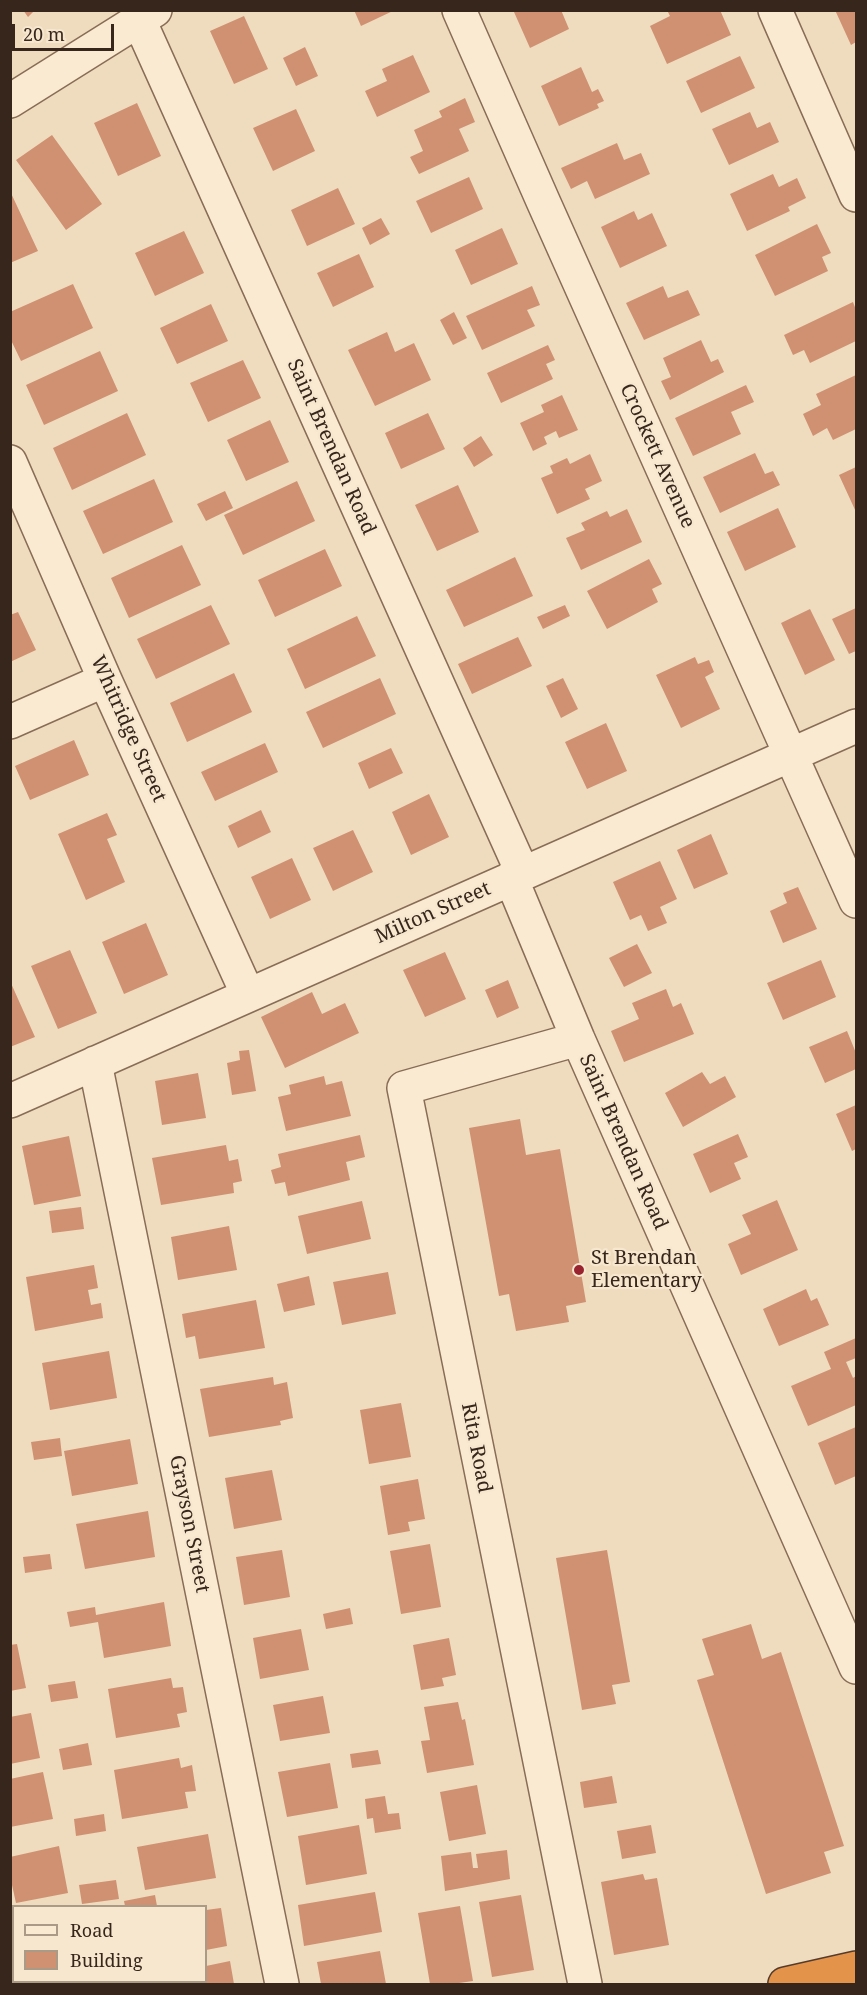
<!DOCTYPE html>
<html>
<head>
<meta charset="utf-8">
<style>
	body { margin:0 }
	#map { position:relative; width:867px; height:1995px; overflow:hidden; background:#efdcbe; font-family:"Noto Serif",serif }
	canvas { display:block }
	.frame { position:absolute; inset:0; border:12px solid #37261b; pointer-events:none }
	.legend { position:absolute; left:12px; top:1905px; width:195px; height:78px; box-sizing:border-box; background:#f6e7ce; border:2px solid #aa9a86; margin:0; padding:8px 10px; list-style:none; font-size:18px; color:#37261b }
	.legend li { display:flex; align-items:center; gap:12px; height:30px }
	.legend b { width:30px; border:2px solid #aa9a86 }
	.scale { position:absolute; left:12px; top:24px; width:102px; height:27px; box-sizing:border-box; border:3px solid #37261b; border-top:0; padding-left:8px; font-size:18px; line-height:21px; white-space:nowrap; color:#37261b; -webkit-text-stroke:4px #f6e7ce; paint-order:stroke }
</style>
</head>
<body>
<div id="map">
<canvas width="867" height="1995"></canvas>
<div class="frame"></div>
<ul class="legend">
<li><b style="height:8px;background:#faead1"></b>Road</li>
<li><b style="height:16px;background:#cf9172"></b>Building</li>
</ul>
<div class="scale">20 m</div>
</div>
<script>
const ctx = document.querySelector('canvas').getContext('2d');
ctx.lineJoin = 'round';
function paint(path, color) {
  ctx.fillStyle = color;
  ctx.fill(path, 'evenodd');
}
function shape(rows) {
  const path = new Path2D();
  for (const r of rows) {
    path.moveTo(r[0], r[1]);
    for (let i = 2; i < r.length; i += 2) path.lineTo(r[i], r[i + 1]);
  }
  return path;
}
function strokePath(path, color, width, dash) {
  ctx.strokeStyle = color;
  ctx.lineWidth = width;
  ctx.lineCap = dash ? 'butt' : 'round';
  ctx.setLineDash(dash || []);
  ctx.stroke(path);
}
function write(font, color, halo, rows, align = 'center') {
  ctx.font = font + ' "Noto Serif",serif';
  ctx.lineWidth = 4.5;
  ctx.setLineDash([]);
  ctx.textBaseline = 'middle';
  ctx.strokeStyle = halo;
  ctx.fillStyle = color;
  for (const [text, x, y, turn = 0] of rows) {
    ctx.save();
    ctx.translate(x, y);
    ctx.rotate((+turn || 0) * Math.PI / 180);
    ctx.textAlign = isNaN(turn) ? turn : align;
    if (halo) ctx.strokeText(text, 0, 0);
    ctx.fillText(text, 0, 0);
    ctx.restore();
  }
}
paint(shape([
	[23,10,35,10,28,17],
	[354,10,395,10,361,26],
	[518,10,561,10,569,29,530,48,514,12],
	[667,10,720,10,731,35,667,64,650,26,670,16],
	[835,10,856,10,856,42,851,45],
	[244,16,268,69,234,84,210,31],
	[305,47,318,76,296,86,283,58],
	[413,55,430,92,377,117,365,91,387,81,382,69],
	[740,56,755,88,701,113,686,81],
	[581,67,592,92,598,89,604,101,597,104,599,108,559,126,541,86],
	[465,98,475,122,459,129,469,151,419,174,410,157,423,151,414,130,442,117,439,111],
	[137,103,161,156,118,176,94,123],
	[296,109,315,151,273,171,253,128],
	[750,112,757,128,770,122,779,142,729,165,712,129],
	[52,135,102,204,66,230,16,160],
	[617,143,624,160,641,153,650,174,595,199,587,181,571,189,561,168],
	[773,174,779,187,797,178,806,198,788,207,790,211,747,231,730,194],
	[469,177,483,209,431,233,416,201],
	[338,188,355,224,307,246,291,210],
	[10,191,38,251,10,263],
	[634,211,638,220,652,213,667,246,620,268,601,227],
	[381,218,390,234,370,245,362,228],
	[817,224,831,253,822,257,828,271,775,296,755,255],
	[502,228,518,264,471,285,455,250],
	[184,231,204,273,155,296,135,253],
	[359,254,374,287,333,307,317,273],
	[73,284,93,328,21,361,10,338,10,312],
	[532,286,540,305,527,310,535,326,482,350,466,316],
	[663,286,668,298,688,290,700,315,644,340,626,303],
	[853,302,856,310,856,341,810,363,804,350,793,355,784,335],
	[211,304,228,341,177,364,160,328],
	[454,312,467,338,453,345,440,320],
	[387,332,395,352,414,343,431,380,375,406,348,350],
	[701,340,711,362,718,359,724,372,670,400,661,381,671,377,663,358],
	[548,345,555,360,546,364,553,379,501,403,487,373],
	[100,351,118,391,44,425,26,385],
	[243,360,261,398,208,422,190,383],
	[856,375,856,429,833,440,827,428,813,436,803,414,821,405,816,394],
	[746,385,754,402,731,412,741,434,693,456,675,418],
	[562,395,578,430,559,438,556,431,544,437,547,444,533,451,520,423,544,412,541,405],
	[127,413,146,455,72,490,53,448],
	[428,413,445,449,401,469,385,433],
	[270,420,289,462,246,481,227,440],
	[481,436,493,455,474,467,463,448],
	[755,453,765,474,773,471,780,485,720,513,703,477],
	[590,454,602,481,585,489,590,499,557,514,541,478,553,473,550,466,567,458,570,464],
	[856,467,856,512,839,475],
	[154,479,173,522,103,554,83,511],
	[297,481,315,521,243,555,224,515],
	[458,485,479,532,437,551,415,505],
	[225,491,233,508,206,521,197,504],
	[778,508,796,547,745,571,727,532],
	[627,509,642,542,581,570,566,538,585,530,581,523,607,511,610,517],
	[182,545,201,585,129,618,111,578],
	[325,549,342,586,275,617,258,580],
	[515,557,533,596,464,627,446,590],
	[649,559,662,584,652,589,658,602,607,629,587,591],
	[211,605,230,644,156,679,137,639],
	[565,605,570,616,543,629,537,617],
	[856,608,856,651,849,654,832,619],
	[810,609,835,660,805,675,781,623],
	[18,612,36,650,10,662,10,615],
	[357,616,376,656,305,689,287,649],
	[518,637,532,666,472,694,458,664],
	[695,657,698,664,709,660,714,672,705,677,720,709,681,728,656,675],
	[234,673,252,712,187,742,170,703],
	[380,678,396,714,323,748,306,712],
	[563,678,578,709,561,718,546,686],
	[606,723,627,771,587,789,565,742],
	[74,740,89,775,30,800,15,766],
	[265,743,278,772,215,801,201,772],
	[391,748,403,773,369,789,358,763],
	[429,794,449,837,411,855,392,812],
	[261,810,271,832,238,848,228,826],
	[107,813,117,835,107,839,125,882,86,900,58,834],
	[353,830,373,872,333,891,313,848],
	[711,834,728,874,694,889,677,850],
	[292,858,311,900,270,919,251,877],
	[660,861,677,899,660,907,667,923,648,931,641,915,630,920,613,882],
	[798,887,817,929,783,943,770,911,787,903,783,893],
	[146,923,168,975,124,994,102,942],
	[637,944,652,973,624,987,609,958],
	[70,950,97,1013,58,1029,31,966],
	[445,952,466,999,425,1017,403,970],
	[821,960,836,997,783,1020,767,983],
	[508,980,519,1008,497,1018,485,990],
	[10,981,35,1037,10,1047],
	[666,989,673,1007,681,1003,694,1034,624,1062,611,1031,639,1019,632,1003],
	[312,992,322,1014,345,1003,359,1033,285,1068,261,1017],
	[847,1031,856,1053,856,1069,825,1083,809,1047],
	[249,1050,256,1091,232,1095,227,1063,240,1060,239,1051],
	[702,1072,710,1084,725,1076,736,1097,683,1127,665,1093],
	[198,1073,206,1118,162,1125,155,1081],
	[324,1076,326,1085,342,1081,351,1116,286,1131,278,1097,291,1094,289,1085],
	[856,1105,856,1149,852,1151,836,1114],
	[520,1119,526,1155,560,1149,586,1302,566,1306,569,1322,516,1331,509,1294,499,1296,469,1128],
	[738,1134,748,1157,734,1163,741,1179,710,1193,693,1154],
	[360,1135,365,1157,346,1162,350,1180,288,1196,285,1182,275,1184,271,1170,281,1167,278,1154],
	[69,1136,81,1196,34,1205,22,1146],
	[226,1145,229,1161,238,1159,242,1181,233,1183,234,1193,161,1205,152,1158],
	[777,1200,798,1250,741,1275,728,1244,751,1234,742,1215],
	[362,1201,371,1239,307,1254,298,1216],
	[81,1207,84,1229,52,1233,49,1211],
	[229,1226,237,1270,178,1280,171,1237],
	[94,1265,98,1288,88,1290,91,1305,101,1303,103,1318,35,1331,26,1277],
	[388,1272,396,1314,342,1325,333,1282],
	[309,1276,315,1305,284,1312,277,1284],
	[806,1289,811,1301,817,1298,829,1325,779,1346,763,1309],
	[256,1300,265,1348,199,1359,195,1336,186,1338,182,1314],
	[856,1338,856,1358,846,1362,853,1378,856,1376,856,1405,808,1426,791,1386,831,1369,824,1352],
	[109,1351,117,1398,50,1410,42,1363],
	[273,1377,274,1385,287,1382,293,1418,280,1421,281,1425,209,1437,200,1389],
	[401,1403,411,1457,369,1464,360,1410],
	[856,1427,856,1476,835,1485,818,1443],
	[60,1438,62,1456,34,1460,31,1442],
	[130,1439,138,1484,72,1496,64,1451],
	[272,1470,282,1520,234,1529,225,1478],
	[418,1479,425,1519,408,1522,410,1531,388,1535,380,1486],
	[148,1511,155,1557,85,1569,76,1524],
	[430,1544,441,1607,401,1614,390,1551],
	[282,1550,290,1597,244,1605,236,1557],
	[607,1550,630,1682,612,1685,616,1704,582,1710,556,1558],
	[50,1554,52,1569,25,1573,23,1557],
	[164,1602,171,1646,104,1658,98,1622,70,1627,67,1612,95,1607,96,1615],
	[350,1608,353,1624,326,1629,323,1614],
	[751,1624,762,1659,781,1652,844,1846,824,1852,831,1873,766,1894,697,1680,714,1675,702,1639],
	[301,1629,309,1670,260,1679,253,1638],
	[449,1638,456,1675,442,1678,444,1686,421,1690,413,1645],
	[17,1644,26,1688,10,1691,10,1645],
	[171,1678,173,1688,183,1687,187,1712,177,1714,180,1727,116,1738,108,1689],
	[75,1681,78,1698,51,1702,48,1685],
	[323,1696,330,1733,280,1741,273,1705],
	[458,1702,462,1720,465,1719,474,1765,427,1773,421,1741,430,1740,424,1707],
	[31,1713,40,1758,10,1764,10,1717],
	[88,1743,92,1765,63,1770,59,1749],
	[378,1750,381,1764,352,1768,350,1754],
	[179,1758,181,1768,192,1765,196,1791,185,1792,188,1808,122,1819,114,1770],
	[330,1763,338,1808,287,1817,278,1772],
	[43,1772,53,1819,10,1827,10,1779],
	[612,1776,617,1803,584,1808,580,1782],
	[477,1785,486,1834,449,1841,440,1792],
	[385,1796,388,1814,399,1813,401,1829,375,1833,373,1818,367,1819,365,1799],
	[104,1814,106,1831,76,1836,74,1819],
	[359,1825,367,1874,306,1885,298,1836],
	[651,1825,656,1853,622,1859,617,1831],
	[208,1834,216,1878,145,1890,137,1847],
	[59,1846,68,1893,16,1903,10,1876,10,1857],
	[507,1850,510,1879,445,1891,441,1856,471,1852,473,1868,478,1868,476,1854],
	[643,1874,645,1880,657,1878,669,1945,614,1955,601,1882],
	[116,1880,119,1899,82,1904,79,1885],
	[375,1892,382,1932,304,1946,298,1905],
	[155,1895,157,1906,125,1906,124,1901],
	[521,1895,534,1970,492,1977,479,1902],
	[460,1906,473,1981,452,1984,430,1984,418,1913],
	[221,1908,227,1946,206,1950,206,1910],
	[380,1951,386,1984,321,1984,317,1962],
	[230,1961,234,1984,161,1984,161,1982,206,1982,206,1966],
	[28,1982,78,1982,79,1984,28,1984],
	[94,1982,133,1982,133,1984,95,1984]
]), '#cf9172');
const minor = shape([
	[459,10,543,201,856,901],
	[775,10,856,195],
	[139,20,523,874],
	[10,101,155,10],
	[10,462,105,680,248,995],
	[10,722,105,680],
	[511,878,578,1039,856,1667],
	[578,1039,404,1088,585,1984],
	[95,1063,282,1984],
	[10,1101,856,726]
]);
const highway = shape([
	[785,1984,856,1968]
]);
strokePath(minor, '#886c56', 36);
strokePath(highway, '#553b2b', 36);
strokePath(minor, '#faead1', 33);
strokePath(highway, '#e3934a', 33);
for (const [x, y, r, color] of [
	[579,1270,6,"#99242f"]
]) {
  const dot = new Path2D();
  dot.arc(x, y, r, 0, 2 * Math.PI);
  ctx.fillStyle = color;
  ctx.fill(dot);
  strokePath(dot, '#f6e7ce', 2);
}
write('20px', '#37261b', '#f6e7ce', [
	["Saint Brendan Road",331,447,66],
	["Crockett Avenue",657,456,66],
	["Whitridge Street",128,729,66],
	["Milton Street",433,913,-24],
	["Saint Brendan Road",623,1142,66],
	["Rita Road",476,1448,79],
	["Grayson Street",189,1524,79]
]);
write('20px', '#37261b', '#f6e7ce', [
	["St Brendan",591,1258],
	["Elementary",591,1281]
], 'left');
</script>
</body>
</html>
